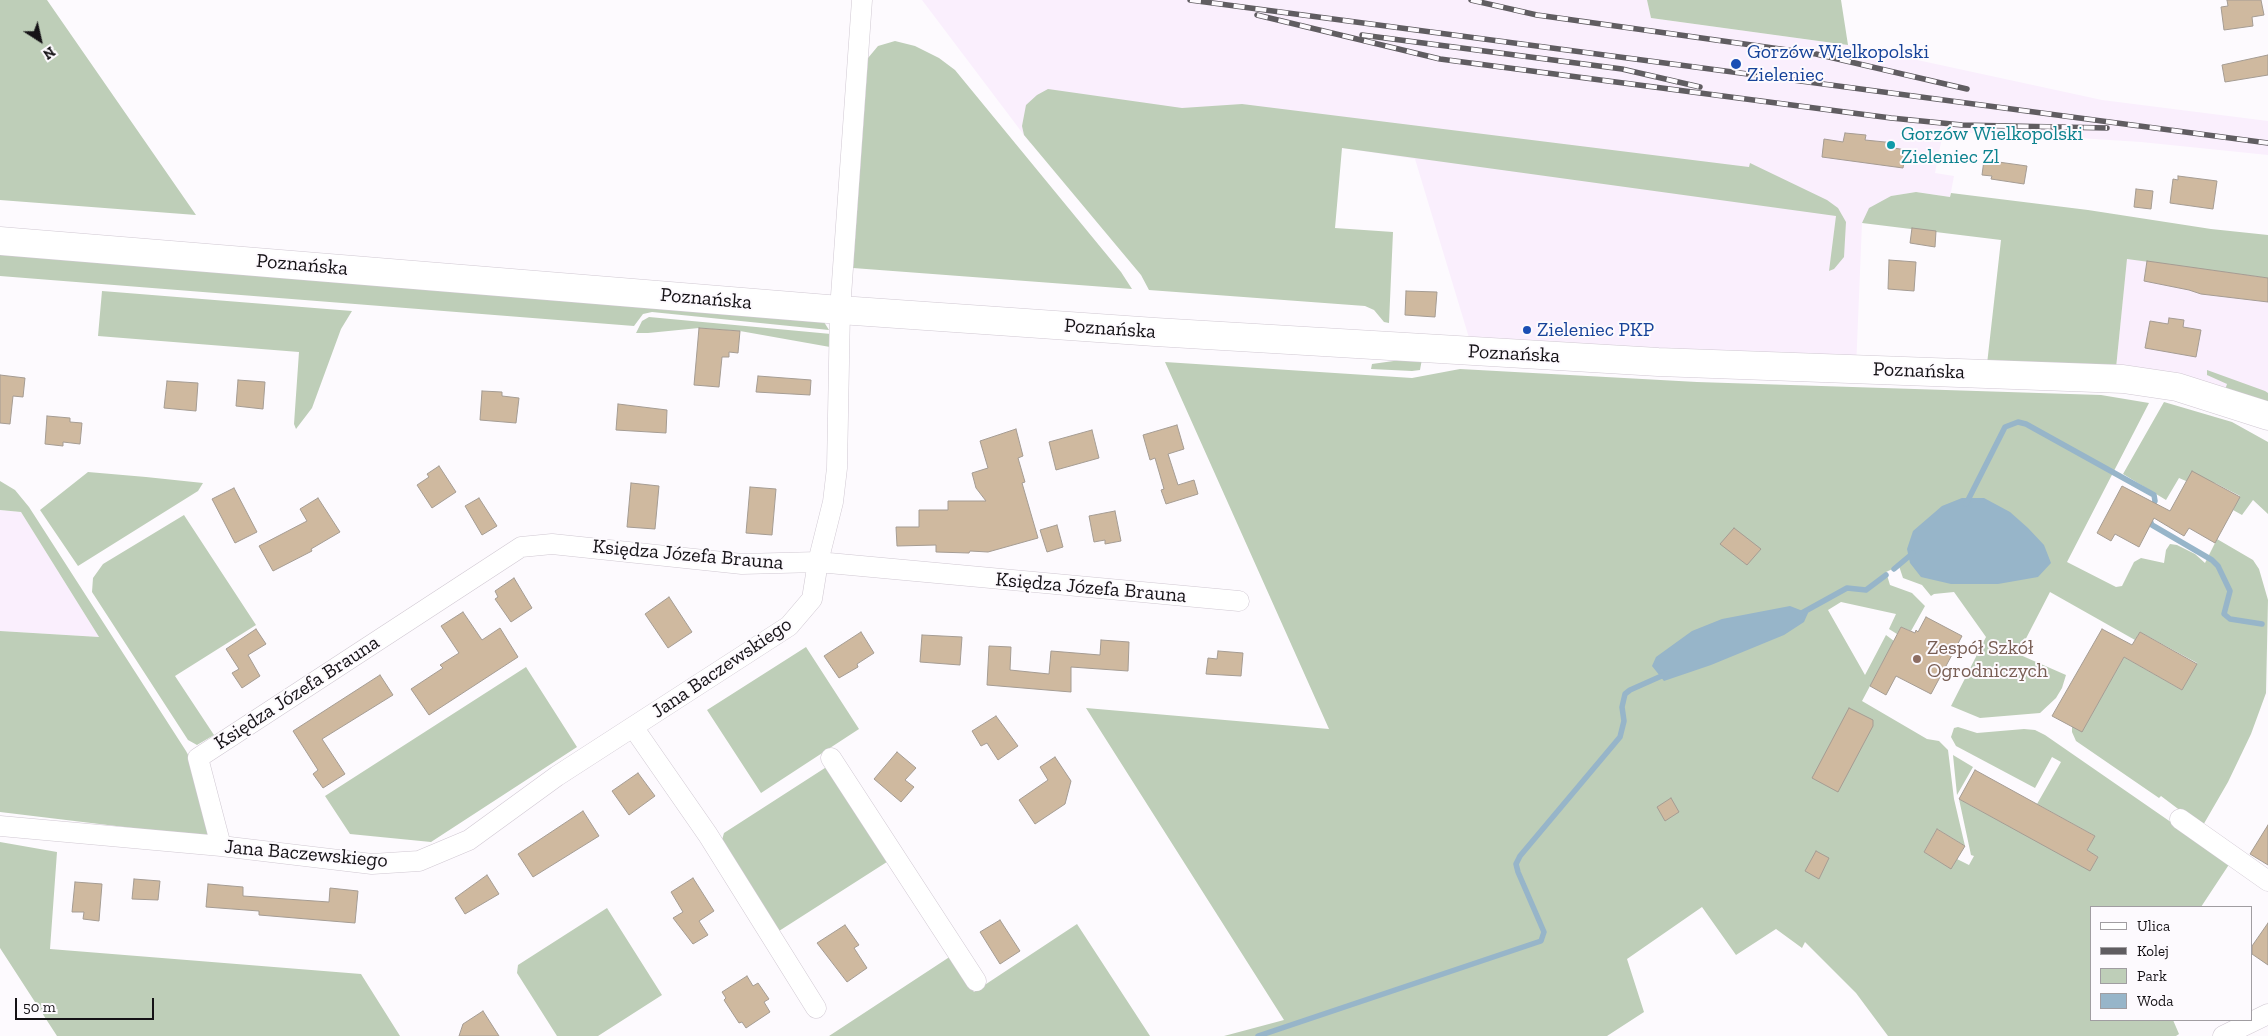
<!DOCTYPE html>
<html>
<head>
<meta charset="utf-8">
<style>
	body { margin:0 }
	#map { position:relative; width:2268px; height:1036px; overflow:hidden; background:#fdfafe; font-family:"Zilla Slab",serif }
	canvas { display:block }
	.legend { position:absolute; left:2090px; top:906px; width:162px; height:115px; box-sizing:border-box; background:#fdfafe; border:1px solid #a09da1; margin:0; padding:6px 9px; list-style:none; font-size:15px; color:#151216 }
	.legend li { display:flex; align-items:center; gap:10px; height:25px }
	.legend b { width:25px; border:1px solid #a09da1 }
	.north { position:absolute; left:15px; top:15px; width:50px; height:50px; -webkit-text-stroke:4px #fdfafe; paint-order:stroke; rotate:145deg; font-size:14px; font-weight:700; line-height:20px; text-align:center; color:#151216 }
	.north::after { content:''; display:block; margin:auto; width:18px; height:22px; background:#151216; clip-path:polygon(50% 0,100% 100%,50% 72%,0 100%) }
	.scale { position:absolute; left:15px; top:998px; width:139px; height:22px; box-sizing:border-box; border:2px solid #151216; border-top:0; padding-left:6px; font-size:15px; line-height:18px; white-space:nowrap; color:#151216; -webkit-text-stroke:4px #fdfafe; paint-order:stroke }
</style>
</head>
<body>
<div id="map">
<canvas width="2268" height="1036"></canvas>
<ul class="legend">
<li><b style="height:6px;background:#fff"></b>Ulica</li>
<li><b style="height:6px;background:#605d61"></b>Kolej</li>
<li><b style="height:14px;background:#beceb8"></b>Park</li>
<li><b style="height:14px;background:#97b5c9"></b>Woda</li>
</ul>
<div class="north">N</div>
<div class="scale">50 m</div>
</div>
<script>
const ctx = document.querySelector('canvas').getContext('2d');
ctx.lineJoin = 'round';
function paint(path, color) {
  ctx.fillStyle = color;
  ctx.fill(path, 'evenodd');
}
function shape(rows) {
  const path = new Path2D();
  for (const r of rows) {
    path.moveTo(r[0], r[1]);
    for (let i = 2; i < r.length; i += 2) path.lineTo(r[i], r[i + 1]);
  }
  return path;
}
function strokePath(path, color, width, dash) {
  ctx.strokeStyle = color;
  ctx.lineWidth = width;
  ctx.lineCap = dash ? 'butt' : 'round';
  ctx.setLineDash(dash || []);
  ctx.stroke(path);
}
function write(font, color, halo, rows, align = 'center') {
  ctx.font = font + ' "Zilla Slab",serif';
  ctx.lineWidth = 4;
  ctx.setLineDash([]);
  ctx.textBaseline = 'middle';
  ctx.strokeStyle = halo;
  ctx.fillStyle = color;
  for (const [text, x, y, turn = 0] of rows) {
    ctx.save();
    ctx.translate(x, y);
    ctx.rotate((+turn || 0) * Math.PI / 180);
    ctx.textAlign = isNaN(turn) ? turn : align;
    if (halo) ctx.strokeText(text, 0, 0);
    ctx.fillText(text, 0, 0);
    ctx.restore();
  }
}
paint(shape([
	[922,0,1647,0,1651,18,1848,45,2102,100,2268,121,2268,155,2141,142,2031,135,1943,132,1935,173,1954,176,1950,197,1916,192,1891,196,1862,223,1856,369,1473,351,1415,159,1342,148,1030,143],
	[2127,258,2268,277,2268,416,2115,378],
	[0,510,21,512,99,637,0,631]
]), '#faeffd');
paint(shape([
	[0,0,47,0,196,215,0,200],
	[1647,0,1841,0,1848,45,1651,18],
	[895,41,915,46,939,58,955,70,1121,272,1132,289,853,268,868,58,878,46],
	[1048,89,1182,108,1242,104,1749,167,1750,163,1827,200,1838,208,1846,222,1844,257,1834,269,1829,271,1836,216,1342,148,1335,228,1393,232,1389,323,1384,322,1374,310,1365,306,1149,290,1141,275,1024,135,1022,126,1026,105,1037,95],
	[1916,192,1950,197,1951,193,2088,210,2211,229,2268,235,2268,278,2127,259,2115,378,1986,373,2001,240,1862,223,1869,208,1891,196],
	[0,252,824,322,829,330,652,312,643,314,634,326,0,276],
	[102,291,352,311,341,329,312,408,296,429,294,424,299,352,98,336],
	[649,317,831,334,830,347,740,331,699,328,648,333,636,333,642,321],
	[1415,358,1422,359,1420,370,1412,371,1371,369,1372,364],
	[1165,362,1412,378,1460,369,1697,382,2101,395,2149,403,2067,562,2116,587,2122,586,2134,562,2141,558,2164,563,2166,550,2170,544,2177,545,2195,554,2205,563,2217,539,2253,560,2259,569,2268,600,2266,693,2251,734,2228,782,2202,827,2161,796,2159,798,2076,741,2072,732,2072,726,2082,731,2124,657,2182,690,2197,663,2140,632,2135,640,2050,592,2018,654,2066,675,2062,688,2056,698,2040,713,1980,718,1951,706,1986,637,1954,592,1934,594,1931,596,1922,585,1903,578,1899,566,1886,572,1890,585,1912,593,1925,606,1911,631,1901,627,1897,634,1889,629,1896,614,1841,602,1828,610,1865,675,1886,635,1894,641,1862,701,1927,739,1939,741,1948,750,1954,799,1965,846,1937,829,1924,852,1951,868,1957,859,1969,865,1974,856,1971,855,1959,799,2090,870,2098,857,2087,850,2095,836,2037,804,2061,762,2052,757,2035,788,1956,746,1951,737,1954,728,1958,727,1977,733,2024,729,2035,730,2045,735,2230,863,2201,907,2092,907,2092,1020,2173,1020,2179,1034,2176,1036,1888,1036,1856,993,1805,942,1802,948,1776,929,1736,955,1702,907,1627,959,1644,1012,1607,1036,1224,1036,1284,1020,1086,708,1329,729],
	[2207,370,2265,391,2268,393,2268,404,2225,390,2227,384,2207,375],
	[2164,402,2232,422,2268,442,2268,514,2253,500,2242,515,2233,510,2240,496,2215,483,2186,481,2179,478,2166,500,2123,474],
	[88,472,146,477,203,483,198,491,78,566,40,510],
	[0,481,15,490,29,507,186,751,195,768,208,821,207,837,0,812,0,631,99,637,21,512,0,510],
	[184,515,256,625,175,676,214,735,197,745,188,740,92,592,93,578,103,564],
	[806,647,859,729,761,793,707,710],
	[526,667,577,747,431,842,350,834,325,796],
	[1953,755,1973,767,1957,795],
	[828,766,890,860,779,931,722,840,724,833],
	[0,842,57,852,50,949,361,974,400,1036,57,1036,0,948],
	[607,908,662,995,598,1036,557,1036,517,973,518,965],
	[1077,924,1150,1036,829,1036,951,956,974,992]
]), '#beceb8');
paint(shape([
	[1962,498,1984,498,2010,512,2028,528,2044,545,2051,563,2038,577,1998,584,1951,584,1921,577,1910,563,1907,549,1913,531,1942,506],
	[1790,606,1808,613,1804,622,1784,635,1711,665,1664,681,1652,666,1656,657,1692,631,1722,619]
]), '#97b5c9');
strokePath(shape([
	[1966,504,2005,427,2018,422,2026,424,2154,495,2155,501,2151,509],
	[2149,518,2152,525,2212,560,2218,566,2230,591,2224,614,2230,619,2262,624],
	[1894,569,1913,553],
	[1800,614,1847,588,1866,590,1886,575],
	[1258,1036,1541,941,1544,932,1518,872,1516,864,1520,856,1620,737,1624,721,1622,707,1625,694,1630,690,1666,674]
]), '#97b5c9', 5.5);
const building = shape([
	[2227,0,2261,0,2264,15,2252,17,2253,26,2224,30,2221,7,2228,6,2227,0],
	[2268,55,2268,75,2225,82,2222,65,2268,55],
	[1845,133,1866,135,1865,140,1895,143,1894,148,1906,150,1903,168,1822,157,1824,139,1843,142,1845,133],
	[1984,160,2027,166,2024,184,1991,179,1992,176,1982,175,1984,160],
	[2178,176,2217,181,2213,209,2170,203,2173,179,2178,180,2178,176],
	[2136,189,2153,191,2151,209,2134,207,2136,189],
	[1912,228,1936,231,1935,247,1910,243,1912,228],
	[1889,260,1916,262,1914,291,1888,289,1889,260],
	[2147,261,2268,278,2268,302,2201,294,2189,290,2144,281,2147,261],
	[1406,291,1437,292,1435,317,1405,315,1406,291],
	[2169,318,2184,320,2183,327,2201,330,2196,357,2145,348,2150,321,2168,324,2169,318],
	[699,328,740,331,738,353,729,352,729,357,722,357,719,387,694,385,699,328],
	[0,375,25,378,23,397,13,396,10,424,0,423,0,375],
	[758,376,811,380,810,395,756,392,758,376],
	[238,380,265,382,263,409,236,406,238,380],
	[167,381,198,383,196,411,164,408,167,381],
	[482,391,502,392,502,396,519,398,516,423,480,420,482,391],
	[618,404,667,410,666,433,616,430,618,404],
	[47,416,70,418,70,422,82,423,80,444,63,442,63,446,45,444,47,416],
	[1177,425,1184,449,1168,454,1178,485,1194,480,1198,494,1166,504,1161,490,1164,489,1155,458,1150,460,1143,435,1177,425],
	[1016,429,1023,456,1018,458,1025,482,1022,483,1038,538,988,552,970,551,969,553,936,552,936,545,897,546,896,527,919,527,919,510,948,510,948,501,986,501,976,488,972,473,988,468,980,441,1016,429],
	[1092,430,1099,458,1056,470,1049,442,1092,430],
	[439,466,456,492,432,508,417,485,429,477,427,474,439,466],
	[2192,471,2240,497,2215,543,2189,528,2184,536,2154,518,2139,547,2115,534,2111,541,2097,533,2122,486,2170,511,2192,471],
	[631,483,659,486,655,529,627,527,631,483],
	[750,487,776,489,772,535,746,533,750,487],
	[234,488,257,532,235,543,212,499,234,488],
	[318,498,340,532,311,549,312,551,273,571,259,546,307,521,300,509,318,498],
	[479,498,497,526,482,535,465,506,479,498],
	[1115,511,1121,541,1105,544,1105,540,1094,542,1089,516,1115,511],
	[1057,525,1063,547,1047,552,1040,530,1057,525],
	[1734,528,1761,549,1747,565,1720,544,1734,528],
	[514,578,532,608,511,622,495,599,498,597,495,591,514,578],
	[669,597,692,632,668,648,645,614,669,597],
	[463,612,482,640,500,628,518,657,429,715,411,689,443,668,440,665,459,653,441,626,463,612],
	[1926,617,1962,636,1931,694,1896,676,1886,695,1870,686,1901,627,1915,633,1916,630,1918,632,1926,617],
	[256,629,266,644,248,655,260,676,242,688,232,673,239,669,226,649,256,629],
	[2102,629,2132,645,2140,632,2197,664,2182,690,2124,657,2082,732,2052,716,2102,629],
	[861,632,874,653,857,664,858,667,839,678,824,656,861,632],
	[922,635,962,637,960,665,920,662,922,635],
	[1101,640,1129,642,1128,671,1071,667,1071,692,987,685,989,646,1011,647,1010,670,1049,674,1051,651,1100,655,1101,640],
	[1218,651,1243,653,1241,676,1206,674,1208,658,1217,659,1218,651],
	[380,675,393,695,322,739,345,774,323,788,313,774,318,770,293,731,380,675],
	[1849,708,1873,720,1873,726,1838,792,1812,778,1849,708],
	[996,716,1018,746,998,760,987,743,981,746,972,731,996,716],
	[897,752,916,768,905,780,914,787,901,802,874,779,897,752],
	[1055,757,1071,781,1065,804,1035,824,1019,800,1048,780,1040,767,1055,757],
	[1975,770,2095,836,2087,850,2098,857,2090,871,1959,799,1975,770],
	[638,773,655,796,629,815,612,791,638,773],
	[1671,798,1679,812,1665,821,1657,807,1671,798],
	[583,811,599,836,533,877,518,854,583,811],
	[2268,825,2268,865,2250,854,2268,825],
	[1937,829,1965,846,1951,869,1924,852,1937,829],
	[1816,851,1829,858,1819,879,1805,871,1816,851],
	[487,875,499,894,465,914,455,898,487,875],
	[693,878,714,911,699,921,708,935,693,944,673,918,683,912,671,892,693,878],
	[134,879,160,881,158,900,132,899,134,879],
	[75,882,102,884,99,921,83,919,84,912,72,912,75,882],
	[208,884,243,887,243,896,329,902,330,888,358,891,355,923,259,915,259,911,206,907,208,884],
	[1000,920,1020,951,1000,964,980,932,1000,920],
	[2268,923,2268,965,2252,954,2252,946,2268,923],
	[845,925,859,945,854,948,867,968,847,982,817,943,845,925],
	[747,976,753,986,758,983,769,999,764,1002,770,1012,746,1028,742,1022,739,1023,724,1000,726,998,722,992,747,976],
	[483,1011,499,1036,459,1036,463,1024,483,1011]
]);
paint(building, '#cfb99f');
strokePath(building, '#a59c93', 1);
const street = shape([
	[633,727,708,835,816,1008],
	[831,758,976,981],
	[2180,819,2268,881],
	[0,826,221,846,372,864,419,861,469,840,557,776,789,626,812,599,818,562,833,502,837,468,840,310,862,0],
	[221,846,198,758,521,547,552,544,742,564,818,562,1239,601],
	[2223,1036,2268,1014]
]);
const secondary = shape([
	[0,241,840,310,1155,332,1658,362,2123,379,2177,387,2268,416]
]);
strokePath(street, '#d0c8d2', 21);
strokePath(secondary, '#d0c8d2', 29);
strokePath(street, '#fff', 20);
strokePath(secondary, '#fff', 28);
const rail = shape([
	[1190,0,2268,143],
	[1471,0,1537,15,1816,54,1967,89],
	[1257,15,1440,59,1891,118,1962,125,2107,128],
	[1362,35,1622,69,1700,87]
]);
strokePath(rail, '#605d61', 5.5);
strokePath(rail, '#fdfafe', 4, [11]);
for (const [x, y, r, color] of [
	[1736,64,6,"#1a4fb4"],
	[1891,145,5,"#0f9aa8"],
	[1527,330,5,"#1a4fb4"],
	[1917,659,5,"#8d6e63"]
]) {
  const dot = new Path2D();
  dot.arc(x, y, r, 0, 2 * Math.PI);
  ctx.fillStyle = color;
  ctx.fill(dot);
  strokePath(dot, '#fdfafe', 2);
}
write('20px', '#164399', '#fdfafe', [
	["Gorzów Wielkopolski",1747,52],
	["Zieleniec",1747,75],
	["Zieleniec PKP",1537,330]
], 'left');
write('20px', '#0d838f', '#fdfafe', [
	["Gorzów Wielkopolski",1901,134],
	["Zieleniec Zl",1901,157]
], 'left');
write('20px', '#151216', '#fdfafe', [
	["Poznańska",302,265,5],
	["Poznańska",706,299,5],
	["Poznańska",1110,329,4],
	["Poznańska",1514,354,3],
	["Poznańska",1919,371,2],
	["Księdza Józefa Brauna",688,555,5],
	["Księdza Józefa Brauna",1091,588,5],
	["Jana Baczewskiego",722,668,-34],
	["Księdza Józefa Brauna",297,693,-33],
	["Jana Baczewskiego",306,854,5]
]);
write('20px', '#785e54', '#fdfafe', [
	["Zespół Szkół",1927,648],
	["Ogrodniczych",1927,671]
], 'left');
</script>
</body>
</html>
